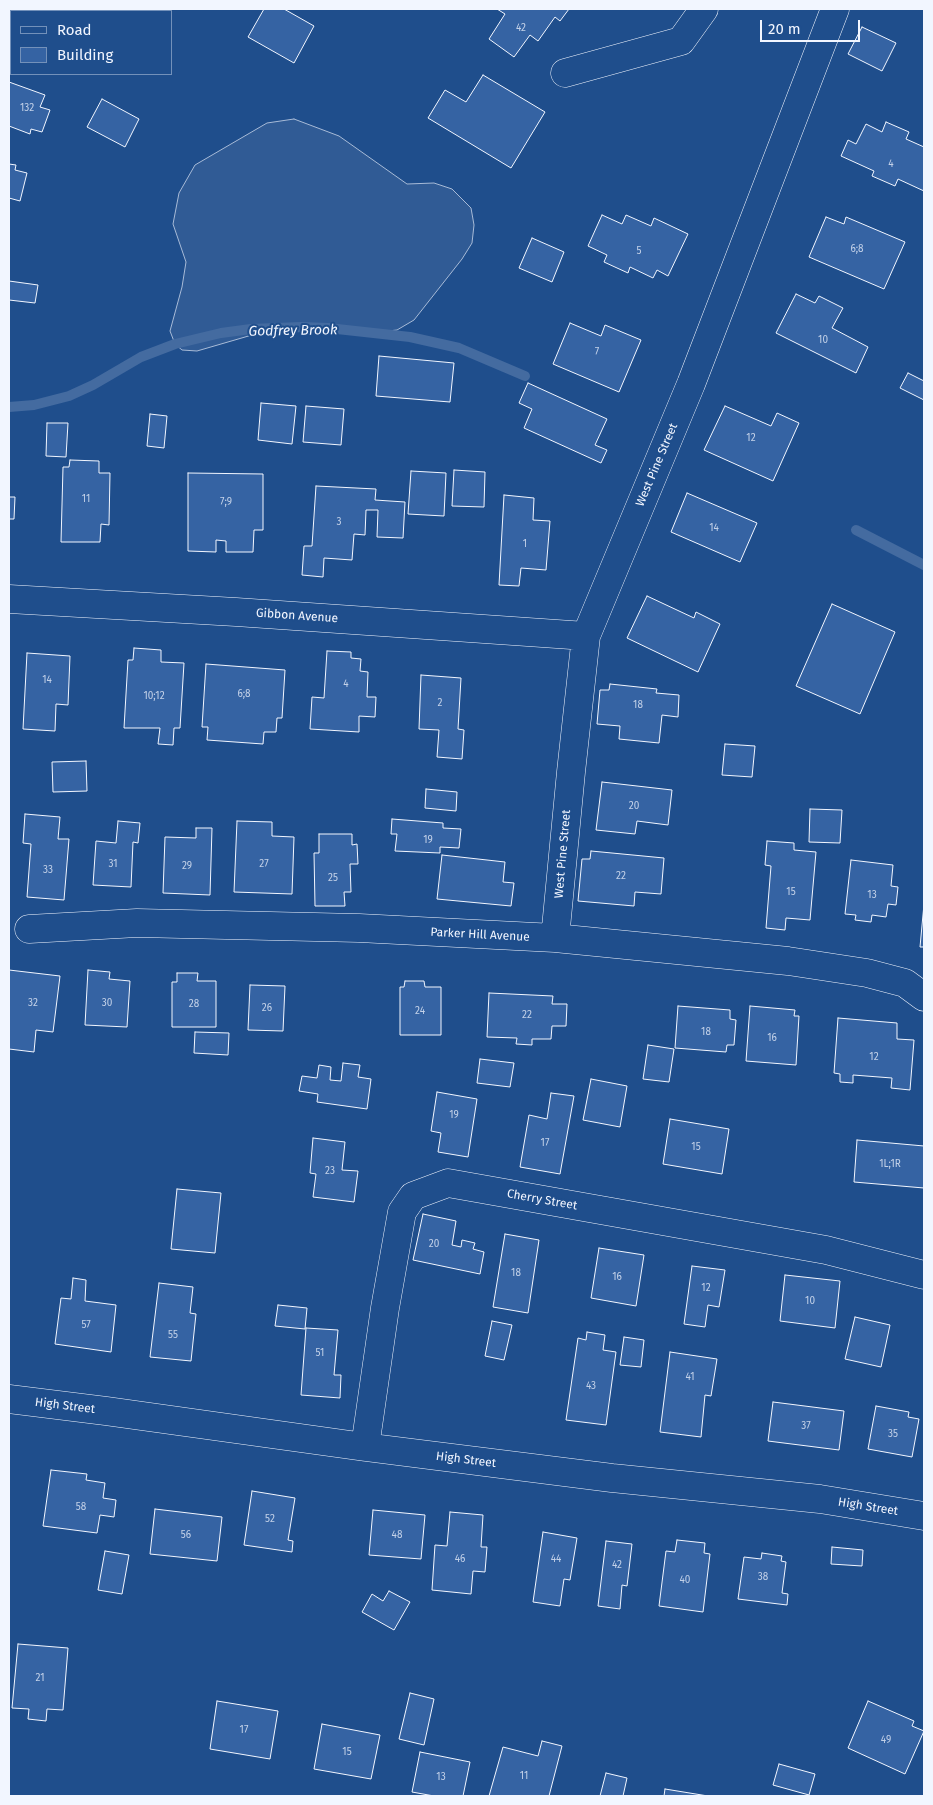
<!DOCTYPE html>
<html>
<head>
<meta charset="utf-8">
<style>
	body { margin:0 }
	#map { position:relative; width:933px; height:1805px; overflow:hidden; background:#1f4e8c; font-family:"Fira Sans",sans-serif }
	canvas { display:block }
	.frame { position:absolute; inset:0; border:10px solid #f2f6ff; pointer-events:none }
	.legend { position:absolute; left:10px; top:10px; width:162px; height:65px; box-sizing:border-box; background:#1f4e8c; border:1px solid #7391ba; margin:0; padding:6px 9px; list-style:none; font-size:15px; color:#f2f6ff }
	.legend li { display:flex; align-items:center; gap:10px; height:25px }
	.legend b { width:25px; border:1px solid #7391ba }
	.scale { position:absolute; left:760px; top:20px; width:100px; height:22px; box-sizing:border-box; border:2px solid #f2f6ff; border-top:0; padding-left:6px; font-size:15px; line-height:18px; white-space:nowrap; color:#f2f6ff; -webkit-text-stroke:4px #1f4e8c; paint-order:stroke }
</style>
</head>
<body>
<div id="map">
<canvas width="933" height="1805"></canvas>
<div class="frame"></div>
<ul class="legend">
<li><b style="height:6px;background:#1f4e8c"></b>Road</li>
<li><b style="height:14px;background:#3563a3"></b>Building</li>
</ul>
<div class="scale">20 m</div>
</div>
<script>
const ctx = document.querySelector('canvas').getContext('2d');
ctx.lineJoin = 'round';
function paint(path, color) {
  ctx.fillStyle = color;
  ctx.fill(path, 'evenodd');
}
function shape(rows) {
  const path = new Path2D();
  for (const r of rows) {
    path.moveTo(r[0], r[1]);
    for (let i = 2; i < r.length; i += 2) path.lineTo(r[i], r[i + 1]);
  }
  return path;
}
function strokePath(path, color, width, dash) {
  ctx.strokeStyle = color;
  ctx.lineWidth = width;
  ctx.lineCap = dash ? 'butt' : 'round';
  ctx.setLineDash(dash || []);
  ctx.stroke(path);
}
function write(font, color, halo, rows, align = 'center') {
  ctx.font = font + ' "Fira Sans",sans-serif';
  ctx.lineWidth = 4;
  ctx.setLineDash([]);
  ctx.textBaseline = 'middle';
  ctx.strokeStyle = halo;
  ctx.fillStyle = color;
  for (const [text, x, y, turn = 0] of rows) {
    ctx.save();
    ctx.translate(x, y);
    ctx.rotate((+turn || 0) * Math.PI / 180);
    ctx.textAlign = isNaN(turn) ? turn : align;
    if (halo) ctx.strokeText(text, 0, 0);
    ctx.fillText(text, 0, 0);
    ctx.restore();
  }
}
const built = shape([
	[294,119,339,136,407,184,434,183,452,189,471,208,474,225,472,243,462,259,414,320,397,330,379,332,328,328,276,328,197,351,182,350,175,344,170,331,182,287,186,262,173,224,179,193,195,165,267,123,294,119]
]);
paint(built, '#305b95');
strokePath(built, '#a8bbd7', 1);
strokePath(shape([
	[9,407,34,405,69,396,93,385,141,357,175,344,221,333,251,329,301,327,328,328,410,337,459,348,525,376],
	[856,530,924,565]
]), '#446ba0', 10);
const building = shape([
	[9,9,36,9,41,11,11,11,11,39,9,38,9,9],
	[264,9,284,9,314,26,294,63,248,37,264,9],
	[497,9,569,9,560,21,555,17,538,41,530,35,514,57,489,39,505,14,497,9],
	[862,27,896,43,882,71,848,54,862,27],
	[483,75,545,112,511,168,428,118,445,90,466,102,483,75],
	[9,82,45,95,40,107,50,110,42,132,31,129,30,134,9,126,9,82],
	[102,99,139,119,125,147,87,127,102,99],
	[886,122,909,132,906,139,924,147,924,191,898,179,895,186,872,176,874,171,841,156,848,140,856,144,866,124,882,132,886,122],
	[9,164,16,165,15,170,27,173,20,201,9,198,9,164],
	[602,215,622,224,626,215,651,226,654,218,688,234,668,276,657,270,653,278,630,267,628,273,604,262,607,255,588,246,602,215],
	[826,217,844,224,846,217,905,242,884,289,809,257,826,217],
	[532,238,564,252,552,282,519,268,532,238],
	[9,281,38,285,35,303,9,300,9,281],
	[796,294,815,303,819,296,843,308,832,328,868,347,856,373,776,333,796,294],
	[570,323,601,336,605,325,641,340,619,392,553,364,570,323],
	[379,356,454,363,450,402,376,396,379,356],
	[908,373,924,381,924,400,900,388,908,373],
	[528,383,607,419,595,445,607,450,601,463,524,428,532,409,519,403,528,383],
	[261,403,296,406,292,444,258,440,261,403],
	[306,406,344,409,341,445,303,442,306,406],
	[725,406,771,426,777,413,799,423,773,481,704,450,725,406],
	[150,414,167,416,164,448,147,446,150,414],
	[47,423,68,423,66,457,46,456,47,423],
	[70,460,99,461,99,473,110,473,109,525,101,524,100,542,61,542,63,467,69,467,70,460],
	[454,470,485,472,484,507,452,506,454,470],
	[411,471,446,473,444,516,408,514,411,471],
	[188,473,263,474,263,530,254,530,253,552,226,552,226,541,216,540,216,552,188,551,188,473],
	[316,486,376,489,375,500,405,502,403,538,377,537,378,510,366,510,365,535,354,534,352,560,324,558,323,577,302,575,304,546,312,546,316,486],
	[687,493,757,523,740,562,671,532,687,493],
	[504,495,534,498,533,520,550,521,546,570,521,568,519,586,499,585,504,495],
	[9,497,15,497,14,519,9,519,9,497],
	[647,596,694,618,696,612,720,624,698,672,627,638,647,596],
	[832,604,895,632,860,714,796,686,832,604],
	[134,648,161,650,161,662,184,663,180,728,174,728,173,745,158,744,160,728,124,728,128,660,133,660,134,648],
	[327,651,351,652,351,658,361,659,360,671,368,672,367,697,376,697,375,717,359,716,359,732,310,729,312,697,324,698,327,651],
	[27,653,70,656,68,705,56,704,55,731,23,729,27,653],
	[206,664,285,670,282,718,277,718,276,732,264,732,263,744,207,740,208,727,202,727,206,664],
	[421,675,461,678,458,729,464,730,462,759,437,757,439,730,419,729,421,675],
	[610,684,657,689,656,693,679,695,678,717,662,715,659,743,619,739,620,726,597,724,600,690,609,690,610,684],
	[725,744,755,746,752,777,722,775,725,744],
	[86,761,87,791,53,792,52,762,86,761],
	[602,782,672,790,668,825,637,821,635,834,596,830,602,782],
	[426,789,457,792,456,811,425,808,426,789],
	[810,809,842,810,840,843,809,842,810,809],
	[25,814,60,817,58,839,69,839,64,900,27,897,31,844,23,843,25,814],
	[392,819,443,823,443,828,461,829,459,848,440,847,440,853,395,851,397,834,391,834,392,819],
	[118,821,140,823,138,843,133,842,131,887,93,885,96,841,116,843,118,821],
	[237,821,272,822,272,836,294,837,292,894,234,892,237,821],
	[196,828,212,828,210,895,163,893,165,837,196,838,196,828],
	[319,834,352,834,352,845,357,844,358,864,350,864,351,892,344,892,345,906,315,906,314,853,319,853,319,834],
	[767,841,794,843,794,850,816,852,810,920,786,918,785,930,766,928,771,866,765,865,767,841],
	[591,851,664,858,661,894,635,892,634,906,578,901,582,859,590,859,591,851],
	[442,855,505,862,503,882,514,883,511,906,437,899,442,855],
	[851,860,893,865,891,886,898,887,896,905,888,904,886,917,872,915,871,922,855,920,856,915,845,914,851,860],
	[924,904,924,947,920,947,924,904],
	[9,970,60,976,53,1032,36,1030,34,1052,9,1049,9,970],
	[88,970,110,972,109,979,130,981,127,1027,85,1025,88,970],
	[177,973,198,973,197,981,216,981,216,1027,172,1027,172,982,177,982,177,973],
	[405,981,424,981,425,987,441,987,441,1035,400,1035,400,987,404,987,405,981],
	[250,985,285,986,283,1031,248,1030,250,985],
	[489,993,553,996,552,1004,567,1004,566,1026,552,1026,551,1039,532,1039,532,1045,516,1044,517,1038,487,1037,489,993],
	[678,1006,730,1010,730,1019,736,1020,734,1045,727,1045,726,1052,675,1048,678,1006],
	[750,1006,795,1010,794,1016,799,1016,796,1065,746,1061,750,1006],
	[838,1018,897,1023,897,1039,914,1040,910,1090,891,1088,892,1078,853,1075,853,1083,840,1082,840,1074,834,1073,838,1018],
	[195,1032,229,1033,228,1055,194,1053,195,1032],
	[648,1045,674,1049,669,1082,643,1079,648,1045],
	[480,1059,514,1063,510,1087,477,1083,480,1059],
	[343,1063,360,1065,358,1077,371,1079,367,1109,317,1102,318,1094,299,1091,302,1076,317,1078,319,1065,331,1067,330,1080,341,1081,343,1063],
	[591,1079,627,1086,620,1127,583,1120,591,1079],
	[437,1092,477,1099,468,1157,438,1152,441,1133,431,1131,437,1092],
	[551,1093,574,1096,560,1174,520,1167,529,1115,547,1119,551,1093],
	[670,1119,729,1129,722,1174,663,1164,670,1119],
	[313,1138,345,1142,342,1170,358,1171,354,1202,313,1197,316,1174,310,1173,313,1138],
	[857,1140,924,1146,924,1188,854,1182,857,1140],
	[177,1189,221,1193,215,1253,171,1249,177,1189],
	[423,1214,456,1221,452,1245,461,1247,462,1240,475,1243,473,1249,484,1252,480,1274,413,1260,423,1214],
	[505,1234,539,1240,528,1313,493,1307,505,1234],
	[599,1248,644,1255,636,1306,591,1298,599,1248],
	[692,1266,725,1270,719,1307,708,1305,705,1327,684,1324,692,1266],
	[785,1275,840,1281,835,1328,780,1321,785,1275],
	[73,1278,86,1280,85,1301,116,1305,111,1352,55,1344,61,1298,71,1299,73,1278],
	[159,1283,193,1287,190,1313,196,1314,191,1361,150,1357,159,1283],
	[278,1305,307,1308,305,1329,275,1326,278,1305],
	[855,1317,890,1325,881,1367,845,1359,855,1317],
	[492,1321,512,1325,504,1360,485,1356,492,1321],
	[306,1328,338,1330,334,1375,341,1375,340,1398,301,1395,306,1328],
	[587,1332,605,1335,603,1350,616,1352,606,1425,566,1420,578,1338,586,1340,587,1332],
	[624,1337,644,1340,641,1367,620,1365,624,1337],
	[670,1352,717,1359,711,1396,705,1395,701,1437,660,1432,670,1352],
	[773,1402,844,1411,839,1450,768,1441,773,1402],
	[876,1406,909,1412,908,1417,919,1419,912,1457,868,1449,876,1406],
	[51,1470,87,1474,86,1480,105,1483,103,1498,116,1500,114,1517,100,1515,97,1533,43,1526,51,1470],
	[252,1491,295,1498,288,1540,293,1541,292,1552,244,1545,252,1491],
	[155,1509,222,1517,217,1561,150,1554,155,1509],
	[373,1510,425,1515,421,1559,369,1555,373,1510],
	[450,1512,483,1515,481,1547,487,1547,485,1572,473,1571,471,1594,432,1590,435,1545,447,1546,450,1512],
	[543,1532,577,1538,570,1580,564,1579,560,1606,533,1602,543,1532],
	[677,1540,705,1543,704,1553,710,1554,703,1612,659,1606,666,1551,675,1552,677,1540],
	[606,1541,632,1544,627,1586,622,1585,620,1609,598,1606,606,1541],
	[832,1547,863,1550,862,1566,831,1564,832,1547],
	[105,1551,129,1555,122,1594,98,1590,105,1551],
	[762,1553,782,1556,781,1561,786,1562,782,1593,788,1594,787,1605,738,1599,744,1557,761,1559,762,1553],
	[389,1591,410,1602,394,1630,362,1612,372,1594,383,1601,389,1591],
	[18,1644,68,1648,63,1710,47,1709,46,1721,28,1719,29,1709,12,1708,18,1644],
	[410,1693,434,1699,424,1745,399,1739,410,1693],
	[217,1701,278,1711,270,1759,210,1749,217,1701],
	[868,1701,914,1721,912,1726,924,1731,905,1774,848,1748,868,1701],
	[322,1724,380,1735,371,1779,314,1769,322,1724],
	[542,1741,562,1746,549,1796,489,1796,503,1747,538,1756,542,1741],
	[420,1752,470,1762,463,1796,434,1796,412,1792,420,1752],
	[779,1764,815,1774,809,1795,773,1785,779,1764],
	[606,1773,627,1778,623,1796,600,1796,606,1773],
	[665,1789,708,1796,664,1796,665,1789]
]);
paint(building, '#3563a3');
strokePath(building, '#f2f6ff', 1);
const minor = shape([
	[565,73,681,41,704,9],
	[9,599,236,612,586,636],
	[29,929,137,923,359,928,555,938,788,961,867,973,905,983,924,997],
	[555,938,571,772,586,636,691,384,835,9],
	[9,1399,106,1411,365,1447,612,1478,820,1499,924,1516],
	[365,1447,385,1308,402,1212,413,1196,448,1183,826,1250,924,1275]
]);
strokePath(minor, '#f2f6ff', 29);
strokePath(minor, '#1f4e8c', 28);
write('10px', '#c3d1e8', null, [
	["42",521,28],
	["132",27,108],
	["4",891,164],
	["6;8",857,249],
	["5",639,251],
	["10",823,340],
	["7",597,352],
	["12",751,438],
	["11",86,499],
	["7;9",226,502],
	["3",339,522],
	["14",714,528],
	["1",525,544],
	["14",47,680],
	["4",346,684],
	["6;8",244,694],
	["10;12",154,696],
	["2",440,703],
	["18",638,705],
	["20",634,806],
	["19",428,840],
	["31",113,864],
	["27",264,864],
	["29",187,866],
	["33",48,870],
	["22",621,876],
	["25",333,878],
	["15",791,892],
	["13",872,895],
	["32",33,1003],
	["30",107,1003],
	["28",194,1004],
	["26",267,1008],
	["24",420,1011],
	["22",527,1015],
	["18",706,1032],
	["16",772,1038],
	["12",874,1057],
	["19",454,1115],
	["17",545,1143],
	["15",696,1147],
	["1L;1R",890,1164],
	["23",330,1171],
	["20",434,1244],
	["18",516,1273],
	["16",617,1277],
	["12",706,1288],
	["10",810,1301],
	["57",86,1325],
	["55",173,1335],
	["51",320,1353],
	["41",690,1377],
	["43",591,1386],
	["37",806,1426],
	["35",893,1434],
	["58",81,1507],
	["52",270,1519],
	["56",186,1535],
	["48",397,1535],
	["46",460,1559],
	["44",556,1559],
	["42",617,1565],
	["38",763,1577],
	["40",685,1580],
	["21",40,1678],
	["17",244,1730],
	["49",886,1740],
	["15",347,1752],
	["11",524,1776],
	["13",441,1777]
]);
write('12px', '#f2f6ff', '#1f4e8c', [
	["West Pine Street",657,465,-67],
	["Gibbon Avenue",297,616,4],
	["West Pine Street",563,854,-85],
	["Parker Hill Avenue",480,935,3],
	["Cherry Street",542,1200,10],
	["High Street",65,1406,7],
	["High Street",466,1460,7],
	["High Street",868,1507,9]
]);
write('italic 14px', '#f2f6ff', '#1f4e8c', [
	["Godfrey Brook",293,331,-1]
]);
</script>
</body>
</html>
